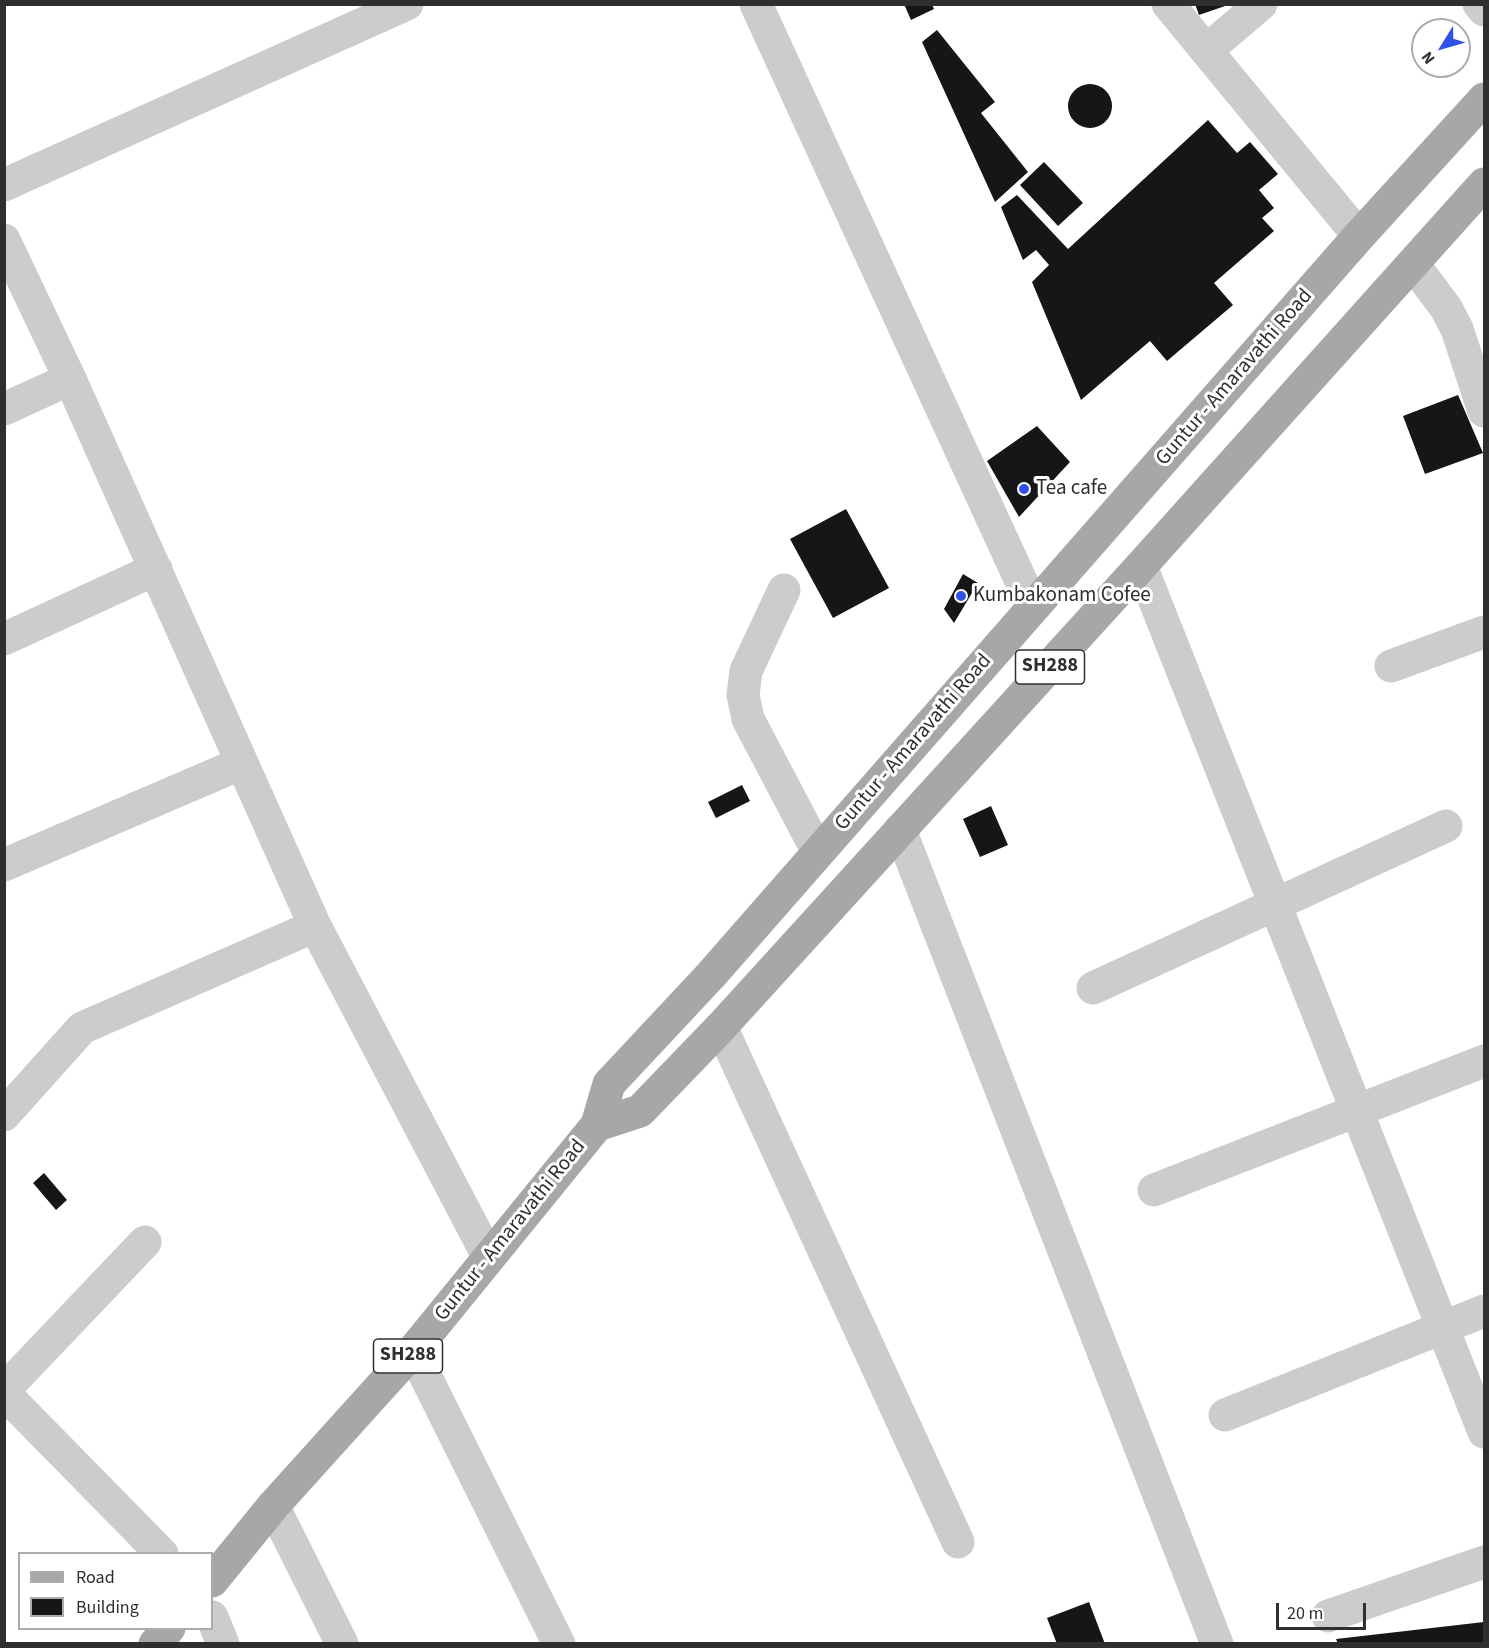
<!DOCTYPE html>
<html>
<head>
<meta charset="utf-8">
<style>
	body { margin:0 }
	#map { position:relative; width:1489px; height:1648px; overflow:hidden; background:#fff; font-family:"Source Sans 3",sans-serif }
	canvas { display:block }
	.frame { position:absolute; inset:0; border:6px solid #2f2f2f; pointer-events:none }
	.legend { position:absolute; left:18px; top:1552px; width:195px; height:78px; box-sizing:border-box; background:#fff; border:2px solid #acacac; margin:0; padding:8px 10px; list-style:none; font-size:18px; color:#2f2f2f }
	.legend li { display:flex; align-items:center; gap:12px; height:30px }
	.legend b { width:30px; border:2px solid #acacac }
	.north { position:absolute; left:1411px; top:18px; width:60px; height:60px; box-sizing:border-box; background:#fff; border:2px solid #acacac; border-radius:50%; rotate:233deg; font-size:16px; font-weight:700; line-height:24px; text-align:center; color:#2f2f2f }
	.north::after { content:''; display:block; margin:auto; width:21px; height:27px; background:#3051e8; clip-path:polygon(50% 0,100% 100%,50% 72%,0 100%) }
	.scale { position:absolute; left:1276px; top:1603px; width:90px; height:27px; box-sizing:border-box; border:3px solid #2f2f2f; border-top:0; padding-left:8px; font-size:18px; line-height:21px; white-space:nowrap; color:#2f2f2f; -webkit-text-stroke:4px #fff; paint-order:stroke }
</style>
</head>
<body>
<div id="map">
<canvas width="1489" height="1648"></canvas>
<div class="frame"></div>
<ul class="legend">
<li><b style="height:8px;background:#a7a7a7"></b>Road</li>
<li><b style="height:16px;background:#161616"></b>Building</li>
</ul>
<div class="north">N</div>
<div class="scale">20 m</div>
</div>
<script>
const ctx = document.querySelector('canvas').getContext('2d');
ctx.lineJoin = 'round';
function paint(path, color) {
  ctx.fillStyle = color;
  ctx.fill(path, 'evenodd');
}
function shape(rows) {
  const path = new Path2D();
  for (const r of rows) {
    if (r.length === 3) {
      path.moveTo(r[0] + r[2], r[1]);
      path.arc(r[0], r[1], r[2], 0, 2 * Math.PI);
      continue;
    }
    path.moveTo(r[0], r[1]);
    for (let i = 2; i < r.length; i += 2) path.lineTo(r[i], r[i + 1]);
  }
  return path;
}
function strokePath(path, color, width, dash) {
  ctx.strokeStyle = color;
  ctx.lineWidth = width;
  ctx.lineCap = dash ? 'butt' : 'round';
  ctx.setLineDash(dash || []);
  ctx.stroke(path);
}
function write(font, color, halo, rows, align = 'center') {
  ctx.font = font + ' "Source Sans 3",sans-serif';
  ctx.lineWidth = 6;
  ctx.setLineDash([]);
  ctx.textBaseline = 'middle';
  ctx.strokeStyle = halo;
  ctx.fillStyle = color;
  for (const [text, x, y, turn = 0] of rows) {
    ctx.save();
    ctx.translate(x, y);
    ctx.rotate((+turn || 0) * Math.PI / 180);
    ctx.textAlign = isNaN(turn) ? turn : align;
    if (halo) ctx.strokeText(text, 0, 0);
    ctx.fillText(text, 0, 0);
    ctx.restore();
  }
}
paint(shape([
	[904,4,932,4,934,9,911,20],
	[1195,4,1228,4,1228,5,1199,15],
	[937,30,995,102,981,113,1028,172,995,202,922,42],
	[1090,106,22],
	[1208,120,1237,153,1250,142,1278,174,1259,190,1274,208,1262,218,1274,231,1214,283,1233,305,1167,361,1150,341,1081,400,1032,282,1049,265,1036,250,1023,260,1001,207,1017,195,1068,249],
	[1044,162,1083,203,1058,226,1020,185],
	[1458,395,1483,453,1425,474,1403,416],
	[1037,426,1070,462,1019,517,987,461],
	[846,509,889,588,833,618,790,539],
	[963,574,978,583,954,623,944,609],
	[742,785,750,801,716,818,708,802],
	[991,806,1008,845,980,857,963,819],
	[44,1173,67,1200,56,1210,33,1183],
	[1089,1602,1105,1644,1057,1644,1047,1618],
	[1484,1622,1484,1644,1338,1644,1336,1639]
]), '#161616');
strokePath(shape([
	[756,4,1033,607],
	[1168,4,1359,236],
	[1479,4,1484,10],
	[1207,50,1261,4],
	[4,185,407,4],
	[4,240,70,379,315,926,488,1256],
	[1413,264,1446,308,1457,329,1484,411],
	[4,409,70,379],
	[1141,566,1484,1432],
	[784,590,746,671,743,695,748,719,818,852],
	[4,639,156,569],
	[1391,666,1484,632],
	[900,830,1217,1644],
	[4,865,242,763],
	[1093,988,1446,826],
	[721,1027,958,1542],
	[4,1115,82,1028,315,926],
	[1154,1190,1484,1061],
	[413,1351,559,1644],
	[4,1390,145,1242],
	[4,1393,162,1554],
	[1225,1415,1484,1311],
	[273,1506,342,1644],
	[1328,1616,1484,1562],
	[212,1617,223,1644]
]), '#ccc', 33);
strokePath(shape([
	[597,1125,640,1111,721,1027,1141,566,1484,184],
	[212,1581,273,1506,413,1351,597,1125,609,1084,711,975,1359,236,1484,99],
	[155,1644,169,1628]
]), '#a7a7a7', 33);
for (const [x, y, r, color] of [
	[1024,489,6,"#3051e8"],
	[961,596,6,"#3051e8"]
]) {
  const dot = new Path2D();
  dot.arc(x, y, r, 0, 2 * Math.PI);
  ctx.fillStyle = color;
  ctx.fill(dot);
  strokePath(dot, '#fff', 2);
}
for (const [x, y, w] of [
	[1050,667,69],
	[408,1356,69]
]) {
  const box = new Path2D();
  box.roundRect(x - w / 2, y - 17, w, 34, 4.5);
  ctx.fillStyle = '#fff';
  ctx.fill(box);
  strokePath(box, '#2f2f2f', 1.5);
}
write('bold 20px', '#2f2f2f', null, [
	["SH288",1050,667],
	["SH288",408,1356]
]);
write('21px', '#2f2f2f', '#fff', [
	["Guntur - Amaravathi Road",1235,378,-49],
	["Guntur - Amaravathi Road",914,743,-49],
	["Guntur - Amaravathi Road",511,1231,-51]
]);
write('21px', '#2f2f2f', '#fff', [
	["Tea cafe",1036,489],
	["Kumbakonam Cofee",973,596]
], 'left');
</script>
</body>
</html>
